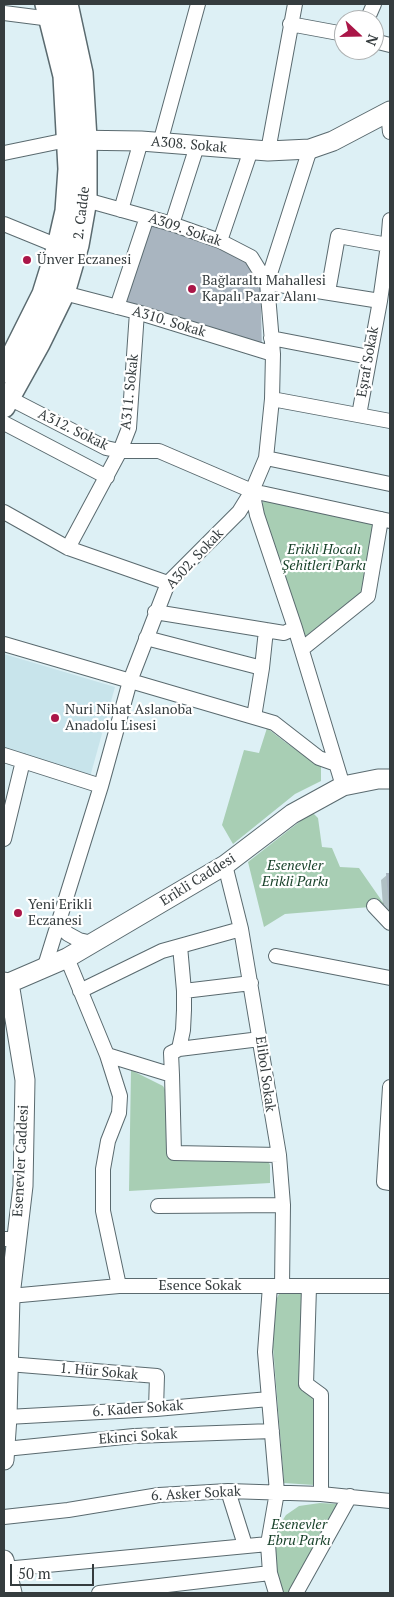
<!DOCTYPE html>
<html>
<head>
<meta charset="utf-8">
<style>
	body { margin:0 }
	#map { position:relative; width:394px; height:1597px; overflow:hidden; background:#ddf0f5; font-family:"PT Serif",serif }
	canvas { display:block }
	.frame { position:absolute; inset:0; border:5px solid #353c3e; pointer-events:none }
	.north { position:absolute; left:334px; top:10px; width:50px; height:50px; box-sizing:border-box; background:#fff; border:1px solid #aeb1b2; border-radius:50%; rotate:111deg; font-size:14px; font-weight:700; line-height:20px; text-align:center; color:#353c3e }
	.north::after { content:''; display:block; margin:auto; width:18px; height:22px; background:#aa1648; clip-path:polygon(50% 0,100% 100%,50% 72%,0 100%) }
	.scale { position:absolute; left:10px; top:1564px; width:84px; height:22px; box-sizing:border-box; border:2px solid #353c3e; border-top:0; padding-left:6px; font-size:15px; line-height:18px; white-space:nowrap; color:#353c3e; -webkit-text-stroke:4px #fff; paint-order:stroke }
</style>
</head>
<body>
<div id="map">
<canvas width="394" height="1597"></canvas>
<div class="frame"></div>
<div class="north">N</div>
<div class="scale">50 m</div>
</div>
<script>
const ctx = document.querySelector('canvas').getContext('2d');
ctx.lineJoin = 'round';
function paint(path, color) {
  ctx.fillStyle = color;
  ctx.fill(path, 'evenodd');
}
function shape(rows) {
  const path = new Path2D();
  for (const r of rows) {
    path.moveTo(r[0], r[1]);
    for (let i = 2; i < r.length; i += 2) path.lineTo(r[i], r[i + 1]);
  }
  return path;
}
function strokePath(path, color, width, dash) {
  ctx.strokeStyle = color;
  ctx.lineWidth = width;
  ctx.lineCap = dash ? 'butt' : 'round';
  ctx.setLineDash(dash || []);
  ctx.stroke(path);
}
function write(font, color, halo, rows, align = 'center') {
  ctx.font = font + ' "PT Serif",serif';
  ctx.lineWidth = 4.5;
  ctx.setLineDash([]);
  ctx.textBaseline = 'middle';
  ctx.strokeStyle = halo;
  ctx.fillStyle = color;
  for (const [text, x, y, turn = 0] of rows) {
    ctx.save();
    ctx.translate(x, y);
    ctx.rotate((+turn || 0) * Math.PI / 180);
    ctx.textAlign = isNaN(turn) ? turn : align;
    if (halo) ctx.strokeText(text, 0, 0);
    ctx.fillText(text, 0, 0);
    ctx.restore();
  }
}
paint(shape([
	[4,654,115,687,90,777,4,749]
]), '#c8e4eb');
paint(shape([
	[264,500,373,524,364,591,303,638,261,506],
	[267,728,285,742,321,767,321,781,295,794,233,844,222,825,244,750,259,753],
	[312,812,318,818,322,847,332,848,340,867,359,868,384,904,370,907,285,914,264,927,248,862],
	[131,1070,163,1086,167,1093,171,1159,268,1161,270,1165,270,1183,129,1191],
	[280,1292,305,1292,302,1391,316,1395,314,1485,284,1483,273,1347,275,1302],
	[320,1503,340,1504,289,1593,280,1593,273,1545,277,1529,286,1515,299,1506]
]), '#a8ceb4');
paint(shape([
	[142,224,256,356,113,312],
	[390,874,390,920,384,920,381,880,387,875]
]), '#0003');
paint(shape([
	[147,217,220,241,260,271,262,351,117,307],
	[386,873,390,873,390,909,389,909]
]), '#a9b5c0');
const minor = shape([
	[4,13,51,19],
	[367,20,374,4],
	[290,24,344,34],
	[374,41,390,45],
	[388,113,390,132],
	[160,143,198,4],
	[268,151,295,4],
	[4,153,67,140],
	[86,200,172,224,220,241,251,257,267,283,380,301],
	[121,210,141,141],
	[4,224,58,246],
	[172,224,197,146],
	[220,241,251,150],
	[328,292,338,236,388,245,390,246],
	[64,293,137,312,273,354],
	[117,307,147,217],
	[271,338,369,357],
	[9,398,106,448,120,451,159,451,252,491,390,521],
	[272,399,390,421],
	[359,415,380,301,388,245,390,220],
	[4,423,107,477],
	[266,458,390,484],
	[252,491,257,515,295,628,343,786],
	[4,512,68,548,168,583],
	[68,548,120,451,129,428,137,312],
	[155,612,284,633,295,628],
	[146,638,262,668],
	[4,644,274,723,319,758,336,764],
	[302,649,368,596,381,519],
	[254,717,262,668,266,630],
	[4,755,101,786],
	[4,839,23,761],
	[225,865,241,929,279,1155,283,1205,282,1286],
	[374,906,390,923],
	[58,925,68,934,79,940,92,943],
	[276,956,390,978],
	[67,958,107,1055,120,1096,119,1113,108,1141,103,1169,103,1211,119,1286],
	[44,969,101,786,130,681,168,583,239,512,252,491,266,458,272,399,273,354,267,283,310,149],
	[80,991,162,951,241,929],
	[184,991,251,983],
	[179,1049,260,1039],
	[107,1055,172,1075,174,1153,279,1155],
	[172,1075,171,1053,179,1049,183,1030,184,1010,184,991,180,946],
	[390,1087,384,1182,390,1183],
	[158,1206,283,1205],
	[4,1239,17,1239],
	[270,1286,265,1352,277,1492,268,1544,270,1573,276,1593],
	[309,1287,306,1384,321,1395,321,1494],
	[10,1296,119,1286,390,1286],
	[8,1364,157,1376,156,1409],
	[7,1417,156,1409,269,1399],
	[5,1449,134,1436,272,1431],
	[228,1491,245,1545],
	[4,1517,68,1510,159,1495,228,1491,321,1494,390,1501],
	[5,1569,268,1544],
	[99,1593,270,1573],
	[296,1593,350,1496]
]);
const secondary = shape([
	[71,140,141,141,268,151,310,149,333,141,390,111],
	[4,982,9,983,67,958,225,865,292,814,343,786,378,779,390,779],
	[4,1460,7,1417,10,1296,23,1186,25,1080,9,983],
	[4,1560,12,1593]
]);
const primary = shape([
	[4,372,43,294,58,246,66,211,69,169,64,76,46,4],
	[4,407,39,344,64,293,78,245,86,200,86,139,82,73,67,4]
]);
strokePath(minor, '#5a6a6f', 16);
strokePath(secondary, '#5a6a6f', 21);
strokePath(primary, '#5a6a6f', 24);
strokePath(minor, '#fff', 14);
strokePath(secondary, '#fff', 19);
strokePath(primary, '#fff', 21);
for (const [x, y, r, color] of [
	[27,260,5,"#aa1648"],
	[192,289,5,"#aa1648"],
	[55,718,5,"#aa1648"],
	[18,913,5,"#aa1648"]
]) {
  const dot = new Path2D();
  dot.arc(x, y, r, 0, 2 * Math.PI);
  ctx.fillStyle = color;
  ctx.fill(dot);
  strokePath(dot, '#fff', 2);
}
write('14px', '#353c3e', '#fff', [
	["A308. Sokak",189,145,5],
	["2. Cadde",82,213,-83],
	["A309. Sokak",185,230,19],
	["A310. Sokak",169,322,17],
	["Eşraf Sokak",368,362,-80],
	["A311. Sokak",130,392,-84],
	["A312. Sokak",73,430,26],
	["A302. Sokak",195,559,-47],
	["Erikli Caddesi",198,880,-32],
	["Elibol Sokak",265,1074,82],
	["Esenevler Caddesi",21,1161,-87],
	["Esence Sokak",200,1286],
	["1. Hür Sokak",99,1372,5],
	["6. Kader Sokak",138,1409,-4],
	["Ekinci Sokak",138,1437,-4],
	["6. Asker Sokak",196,1494,-3]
]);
write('14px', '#353c3e', '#fff', [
	["Ünver Eczanesi",37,260],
	["Bağlaraltı Mahallesi",202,281],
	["Kapalı Pazar Alanı",202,297],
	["Nuri Nihat Aslanoba",65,710],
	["Anadolu Lisesi",65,726],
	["Yeni Erikli",28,905],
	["Eczanesi",28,921]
], 'left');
write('italic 14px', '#153f27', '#fff', [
	["Erikli Hocalı",324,550],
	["Şehitleri Parkı",324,566],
	["Esenevler",295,866],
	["Erikli Parkı",295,882],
	["Esenevler",299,1525],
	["Ebru Parkı",299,1541]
]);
</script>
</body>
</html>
